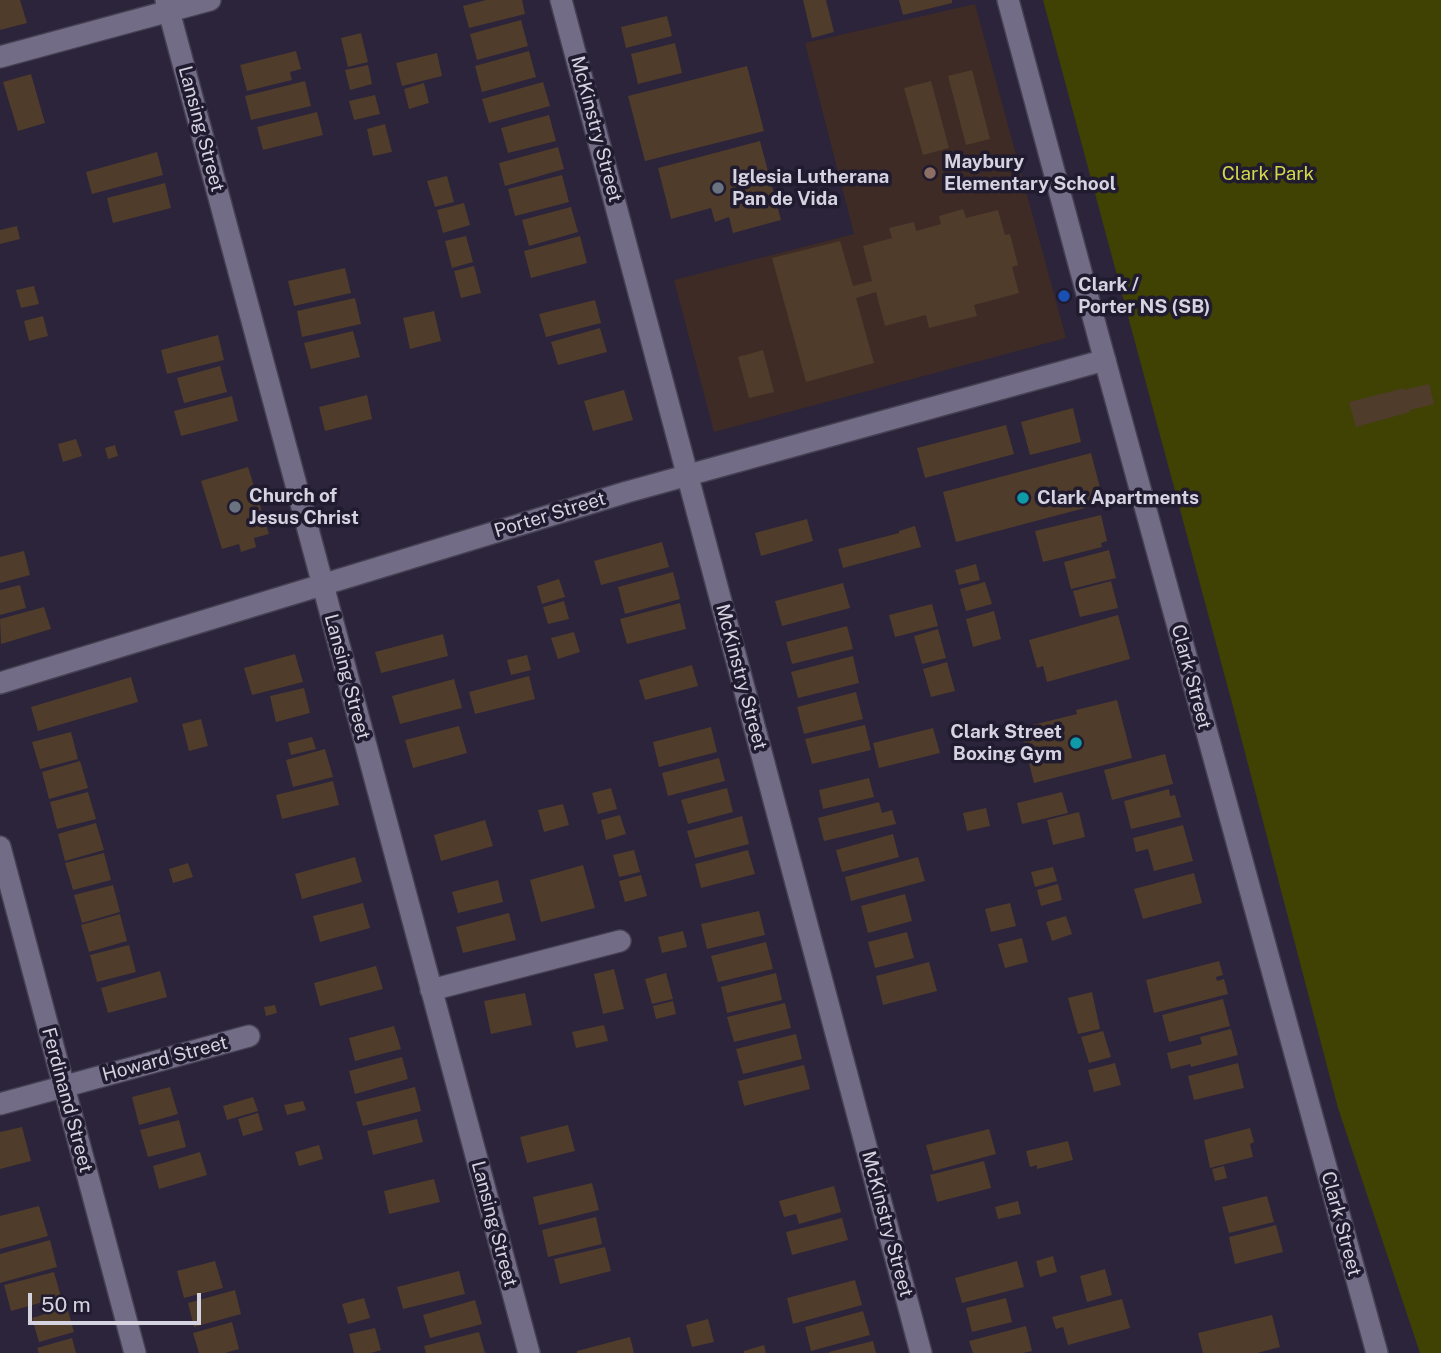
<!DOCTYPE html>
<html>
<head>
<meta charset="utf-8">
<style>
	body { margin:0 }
	#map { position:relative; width:1441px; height:1353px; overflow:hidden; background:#2b243a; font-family:"Public Sans",sans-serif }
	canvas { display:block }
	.scale { position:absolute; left:28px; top:1293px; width:173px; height:32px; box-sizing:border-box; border:4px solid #d6d3e1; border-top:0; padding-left:9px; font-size:21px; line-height:24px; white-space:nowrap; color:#d6d3e1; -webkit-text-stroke:5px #211b30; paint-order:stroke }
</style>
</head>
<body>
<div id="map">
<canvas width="1441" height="1353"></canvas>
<div class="scale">50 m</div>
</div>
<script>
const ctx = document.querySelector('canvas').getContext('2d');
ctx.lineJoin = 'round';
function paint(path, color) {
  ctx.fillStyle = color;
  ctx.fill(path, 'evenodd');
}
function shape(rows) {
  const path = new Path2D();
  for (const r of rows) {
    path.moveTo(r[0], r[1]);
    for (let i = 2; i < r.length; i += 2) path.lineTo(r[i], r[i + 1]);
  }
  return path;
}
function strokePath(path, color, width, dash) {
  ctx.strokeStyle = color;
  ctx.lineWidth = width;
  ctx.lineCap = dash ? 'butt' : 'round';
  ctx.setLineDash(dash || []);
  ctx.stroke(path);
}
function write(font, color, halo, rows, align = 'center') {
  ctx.font = font + ' "Public Sans",sans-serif';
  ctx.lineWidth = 7;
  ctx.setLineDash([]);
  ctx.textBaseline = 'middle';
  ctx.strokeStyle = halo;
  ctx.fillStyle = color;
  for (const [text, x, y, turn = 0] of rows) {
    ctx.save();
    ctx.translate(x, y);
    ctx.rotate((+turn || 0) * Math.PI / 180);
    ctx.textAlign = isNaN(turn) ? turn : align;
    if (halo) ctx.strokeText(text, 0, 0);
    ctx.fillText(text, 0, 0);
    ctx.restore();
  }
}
paint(shape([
	[975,4,1066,338,714,432,674,280,854,234,805,43]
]), '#3e2b25');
paint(shape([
	[1043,0,1441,0,1441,1353,1420,1353,1338,1108,1232,703]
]), '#404204');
paint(shape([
	[0,0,20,0,27,23,0,30],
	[486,0,522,0,525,14,469,28,463,6],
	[803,0,826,0,834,32,812,38],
	[899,0,952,0,952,3,903,15],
	[667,16,672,36,626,48,621,27],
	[521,20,528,46,477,60,470,34],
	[361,33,368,62,348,67,341,38],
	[675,43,682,73,638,84,631,54],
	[296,51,301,69,290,72,292,80,247,91,240,65],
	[529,51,536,77,482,92,475,66],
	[437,53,442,76,402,86,396,63],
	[368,65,372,84,350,90,345,70],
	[747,66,764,131,645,161,628,96],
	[972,70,990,139,966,145,948,76],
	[31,74,45,123,18,131,3,82],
	[305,81,311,106,251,120,245,96],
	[931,81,949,148,923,155,904,88],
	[543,82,550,106,489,123,482,99],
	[424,83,429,103,409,109,404,89],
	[375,95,380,114,354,120,349,101],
	[317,112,323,135,263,150,257,127],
	[549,115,556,141,508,153,501,128],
	[385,124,392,152,373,156,367,129],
	[760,141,781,220,733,233,729,217,715,222,711,208,671,219,658,168],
	[558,147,564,169,505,186,499,163],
	[157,152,163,175,92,194,86,172],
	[562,175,569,202,515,216,508,189],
	[447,176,454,202,435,207,427,181],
	[165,183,171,208,113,223,107,198],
	[464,203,470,225,443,233,437,210],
	[571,207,578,232,529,246,522,220],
	[963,209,966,218,998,210,1005,235,1010,234,1018,265,1012,267,1019,293,974,305,977,316,929,328,926,315,885,326,876,292,856,298,874,363,806,382,772,258,840,241,853,286,872,281,863,246,892,238,889,228,914,222,916,231,941,224,939,216],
	[17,226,20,239,0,244,0,230],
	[466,236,473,262,452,268,445,241],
	[580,236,587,263,531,278,524,251],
	[474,266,481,293,461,298,454,271],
	[345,268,351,293,294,306,288,281],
	[34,286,39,304,21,308,16,290],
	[355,298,361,324,302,337,297,311],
	[595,300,601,323,546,337,539,314],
	[434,311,441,341,410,349,403,318],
	[43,316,48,336,29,341,24,321],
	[600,328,607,352,558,365,551,342],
	[353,331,360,357,311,369,304,343],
	[218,335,224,360,167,374,161,350],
	[763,350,774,392,749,398,738,357],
	[220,366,227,392,184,403,177,378],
	[1429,384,1434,404,1410,410,1410,412,1356,427,1349,402,1404,388,1404,390],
	[624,390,633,420,593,431,584,401],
	[367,395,372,419,325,431,319,407],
	[232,396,238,421,181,436,174,411],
	[1073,408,1081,442,1030,455,1021,422],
	[1006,425,1014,454,925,478,917,448],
	[76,439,82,456,63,462,58,444],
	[115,445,118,456,108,459,105,448],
	[1091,453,1104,503,956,542,943,492],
	[248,467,269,534,254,538,256,547,241,552,239,544,222,549,201,481],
	[1101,515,1107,541,1101,543,1102,547,1043,562,1035,531],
	[807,519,813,541,761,556,755,533],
	[915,526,921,547,843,568,838,549,899,533,899,531],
	[662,542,669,567,601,585,594,561],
	[1109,550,1116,578,1071,589,1064,562],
	[24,551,30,575,0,583,0,557],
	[976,564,980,580,959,585,955,570],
	[673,572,680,599,625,614,618,587],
	[559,579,565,597,542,604,537,586],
	[1111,581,1118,608,1080,617,1073,591],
	[985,582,992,604,966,611,960,589],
	[843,583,850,608,782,626,775,601],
	[20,585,26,608,0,615,0,590],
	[564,601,569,619,548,624,543,607],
	[680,603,686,629,627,644,620,619],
	[932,604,938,626,895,637,889,615],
	[44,607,51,629,1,644,0,619],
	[994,611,1001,639,973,647,966,619],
	[1118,615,1130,659,1047,682,1043,666,1037,668,1029,640],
	[847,626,853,649,792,664,786,642],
	[938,629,946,658,922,664,914,636],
	[574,632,580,652,558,659,551,638],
	[443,634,448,656,381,673,375,652],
	[295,654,303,682,252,695,244,668],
	[527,655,531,670,511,675,507,660],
	[853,656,859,683,798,698,791,672],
	[947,662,955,691,931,697,923,669],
	[692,665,698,686,645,700,639,680],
	[529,676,535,699,475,714,469,692],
	[131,677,138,702,38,731,31,707],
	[454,679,462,708,400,724,392,696],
	[304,688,310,713,276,722,270,696],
	[856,692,863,719,804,734,797,707],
	[1117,700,1132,758,1034,783,1020,728,1077,714,1076,710],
	[201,719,208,746,189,751,182,724],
	[865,725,871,750,812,764,805,739],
	[459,726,467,753,413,768,405,740],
	[711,727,717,752,659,767,653,742],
	[933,728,940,753,879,768,873,743],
	[71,732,78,759,40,769,32,742],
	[312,737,316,749,291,755,288,743],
	[325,749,333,777,293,787,286,760],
	[1165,754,1173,784,1112,800,1104,770],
	[719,758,725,781,668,796,662,773],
	[80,761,88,788,49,799,42,772],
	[869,778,874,797,823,809,819,790],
	[333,781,339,805,282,819,276,795],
	[611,788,617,809,598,814,592,793],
	[727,788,733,812,688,824,681,800],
	[1169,789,1170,796,1175,795,1181,817,1131,829,1124,801],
	[88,792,96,819,57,829,50,802],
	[1062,792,1068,813,1022,824,1017,803],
	[879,802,882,813,892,810,896,824,824,841,818,818],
	[563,804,569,825,544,832,538,810],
	[986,808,990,826,967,831,963,813],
	[1079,812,1085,837,1053,845,1047,820],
	[620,815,626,834,606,840,601,820],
	[742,816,749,844,695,858,687,831],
	[485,820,493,846,441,861,434,835],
	[96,823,104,850,65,861,58,834],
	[1183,825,1193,861,1154,871,1148,849,1136,852,1133,838],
	[893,834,899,857,842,872,836,850],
	[634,850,640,872,619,877,613,855],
	[748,850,755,874,701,888,695,864],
	[104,853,111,880,73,890,65,863],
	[355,857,362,882,302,899,295,874],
	[918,857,925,881,851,901,845,877],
	[188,863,193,877,173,883,169,869],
	[583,865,595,908,541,922,530,880],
	[1053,867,1057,881,1035,887,1031,872],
	[1194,873,1202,903,1143,919,1134,889],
	[641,875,647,896,625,902,619,881],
	[498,880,503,902,458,913,452,892],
	[1058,884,1062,900,1041,906,1037,890],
	[113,885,120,912,82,923,74,895],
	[905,894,912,921,868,933,861,906],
	[363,903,370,928,320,942,313,916],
	[1010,903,1016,926,991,932,985,909],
	[759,911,765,935,707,949,701,924],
	[509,913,516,940,463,953,456,927],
	[120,914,127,941,89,952,81,925],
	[1066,916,1072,934,1052,941,1046,922],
	[683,931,687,947,662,953,658,937],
	[907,932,914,958,875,968,868,942],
	[1022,938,1028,962,1005,968,998,944],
	[766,942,773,969,718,982,711,956],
	[129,945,136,972,97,982,90,955],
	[1219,961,1223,975,1216,977,1217,981,1224,979,1228,994,1154,1013,1146,980],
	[929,962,937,991,883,1005,876,976],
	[376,966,383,989,320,1006,314,983],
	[614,969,624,1009,603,1014,594,974],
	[160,971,167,997,108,1013,101,988],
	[666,973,673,999,652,1004,645,979],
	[776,973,782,1000,727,1013,721,987],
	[1092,992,1100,1029,1078,1034,1068,998],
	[525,993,532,1025,491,1034,484,1001],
	[1223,999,1230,1026,1169,1042,1162,1015],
	[673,1001,676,1014,656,1019,653,1006],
	[785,1003,791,1028,734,1042,727,1017],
	[275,1005,277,1013,266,1016,264,1007],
	[604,1025,608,1041,576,1048,572,1032],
	[394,1026,401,1049,355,1061,349,1038],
	[1231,1029,1238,1055,1191,1067,1190,1064,1171,1069,1167,1053,1202,1044,1200,1037],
	[1103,1031,1111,1057,1089,1063,1081,1037],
	[796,1034,802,1059,743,1074,736,1049],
	[402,1057,408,1079,355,1094,349,1071],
	[1115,1063,1121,1085,1094,1092,1088,1070],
	[1238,1063,1244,1088,1194,1100,1188,1076],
	[804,1065,810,1089,744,1106,738,1081],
	[170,1087,178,1114,139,1125,132,1097],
	[415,1087,421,1111,363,1126,356,1102],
	[253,1097,258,1111,227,1120,223,1106],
	[303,1101,306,1110,287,1115,284,1105],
	[258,1113,263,1130,243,1136,238,1119],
	[417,1119,423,1142,373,1155,367,1131],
	[179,1120,186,1147,148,1157,140,1130],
	[568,1125,575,1151,527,1163,520,1137],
	[22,1127,31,1161,0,1169,0,1132],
	[1250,1128,1254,1142,1250,1144,1253,1157,1210,1168,1204,1140],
	[989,1129,996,1154,933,1171,926,1145],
	[1068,1141,1073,1160,1037,1169,1037,1165,1030,1167,1026,1151],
	[319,1145,323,1159,299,1166,295,1152],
	[200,1152,207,1175,159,1189,153,1166],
	[984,1161,991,1188,937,1202,930,1175],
	[1224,1166,1227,1178,1215,1181,1212,1169],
	[434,1179,440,1202,389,1214,384,1191],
	[592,1183,599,1210,539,1225,533,1197],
	[834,1186,841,1212,799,1224,796,1214,784,1217,779,1201],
	[1267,1196,1274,1222,1229,1233,1222,1207],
	[1018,1201,1021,1214,998,1219,995,1207],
	[39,1206,48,1236,0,1249,0,1216],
	[596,1217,602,1244,548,1257,542,1230],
	[842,1218,848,1240,792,1255,786,1232],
	[1276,1225,1283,1252,1235,1264,1229,1237],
	[50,1240,57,1267,0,1283,0,1254],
	[605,1247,611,1271,560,1284,554,1259],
	[1053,1256,1057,1272,1040,1277,1036,1261],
	[215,1261,223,1288,184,1298,177,1271],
	[1017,1261,1024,1287,962,1303,955,1278],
	[1105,1269,1112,1295,1087,1302,1080,1276],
	[459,1271,465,1294,403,1309,397,1287],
	[54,1272,61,1297,11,1311,4,1285],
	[855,1280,862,1305,793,1324,787,1298],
	[235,1290,241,1314,194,1327,188,1303],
	[364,1298,370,1318,348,1324,342,1304],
	[1006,1298,1012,1322,972,1332,966,1308],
	[1122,1299,1130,1328,1068,1345,1063,1327,1056,1329,1052,1317],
	[475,1300,482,1324,430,1338,423,1315],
	[67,1307,74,1332,39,1342,32,1318],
	[863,1311,870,1335,811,1351,805,1327],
	[1272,1315,1280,1347,1257,1353,1203,1353,1198,1333],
	[708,1319,714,1342,692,1347,686,1325],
	[232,1322,239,1349,225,1353,199,1353,193,1333],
	[1026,1326,1032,1351,1023,1353,973,1353,969,1341],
	[375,1328,381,1350,371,1353,354,1353,349,1334],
	[479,1332,485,1353,426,1353,424,1346],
	[630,1337,634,1353,577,1353,577,1351],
	[72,1338,76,1353,39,1353,37,1348],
	[873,1341,876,1353,829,1353,829,1352],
	[764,1345,766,1353,744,1353,744,1351]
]), '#503c2a');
const street = shape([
	[166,0,529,1353],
	[561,0,921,1353],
	[0,57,210,0],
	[0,683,627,492,1105,360],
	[0,847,135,1353],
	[431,990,620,941],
	[0,1104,249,1036]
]);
const secondary = shape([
	[1008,0,1098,335,1377,1353]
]);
strokePath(street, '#464053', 24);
strokePath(secondary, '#464053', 24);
strokePath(street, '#736c86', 21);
strokePath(secondary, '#736c86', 21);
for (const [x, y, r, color] of [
	[930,173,7,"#8d6e63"],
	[718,188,7,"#6b7280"],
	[1064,296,7,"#1a4fb4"],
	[1023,498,7,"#0f9aa8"],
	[235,507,7,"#6b7280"],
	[1076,743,7,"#0f9aa8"]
]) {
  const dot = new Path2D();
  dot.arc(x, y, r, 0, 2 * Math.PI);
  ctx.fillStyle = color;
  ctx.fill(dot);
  strokePath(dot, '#211b30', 2.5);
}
write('19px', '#d6d3e1', '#211b30', [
	["Lansing Street",201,129,75],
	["McKinstry Street",596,129,75],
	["Porter Street",550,515,-17],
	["Lansing Street",347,677,75],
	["McKinstry Street",741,677,75],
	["Clark Street",1191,677,75],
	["Howard Street",165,1059,-15],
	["Ferdinand Street",67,1100,75],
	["Lansing Street",494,1224,75],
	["McKinstry Street",887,1224,75],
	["Clark Street",1341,1224,75]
]);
write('bold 19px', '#d6d3e1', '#211b30', [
	["Maybury",944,162],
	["Elementary School",944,184],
	["Iglesia Lutherana",732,177],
	["Pan de Vida",732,199],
	["Clark /",1078,285],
	["Porter NS (SB)",1078,307],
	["Church of",249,496],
	["Jesus Christ",249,518],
	["Clark Apartments",1037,498],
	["Clark Street",1062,732,"right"],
	["Boxing Gym",1062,754,"right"]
], 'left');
write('19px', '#d2d74b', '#211b30', [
	["Clark Park",1268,174]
]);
</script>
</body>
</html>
